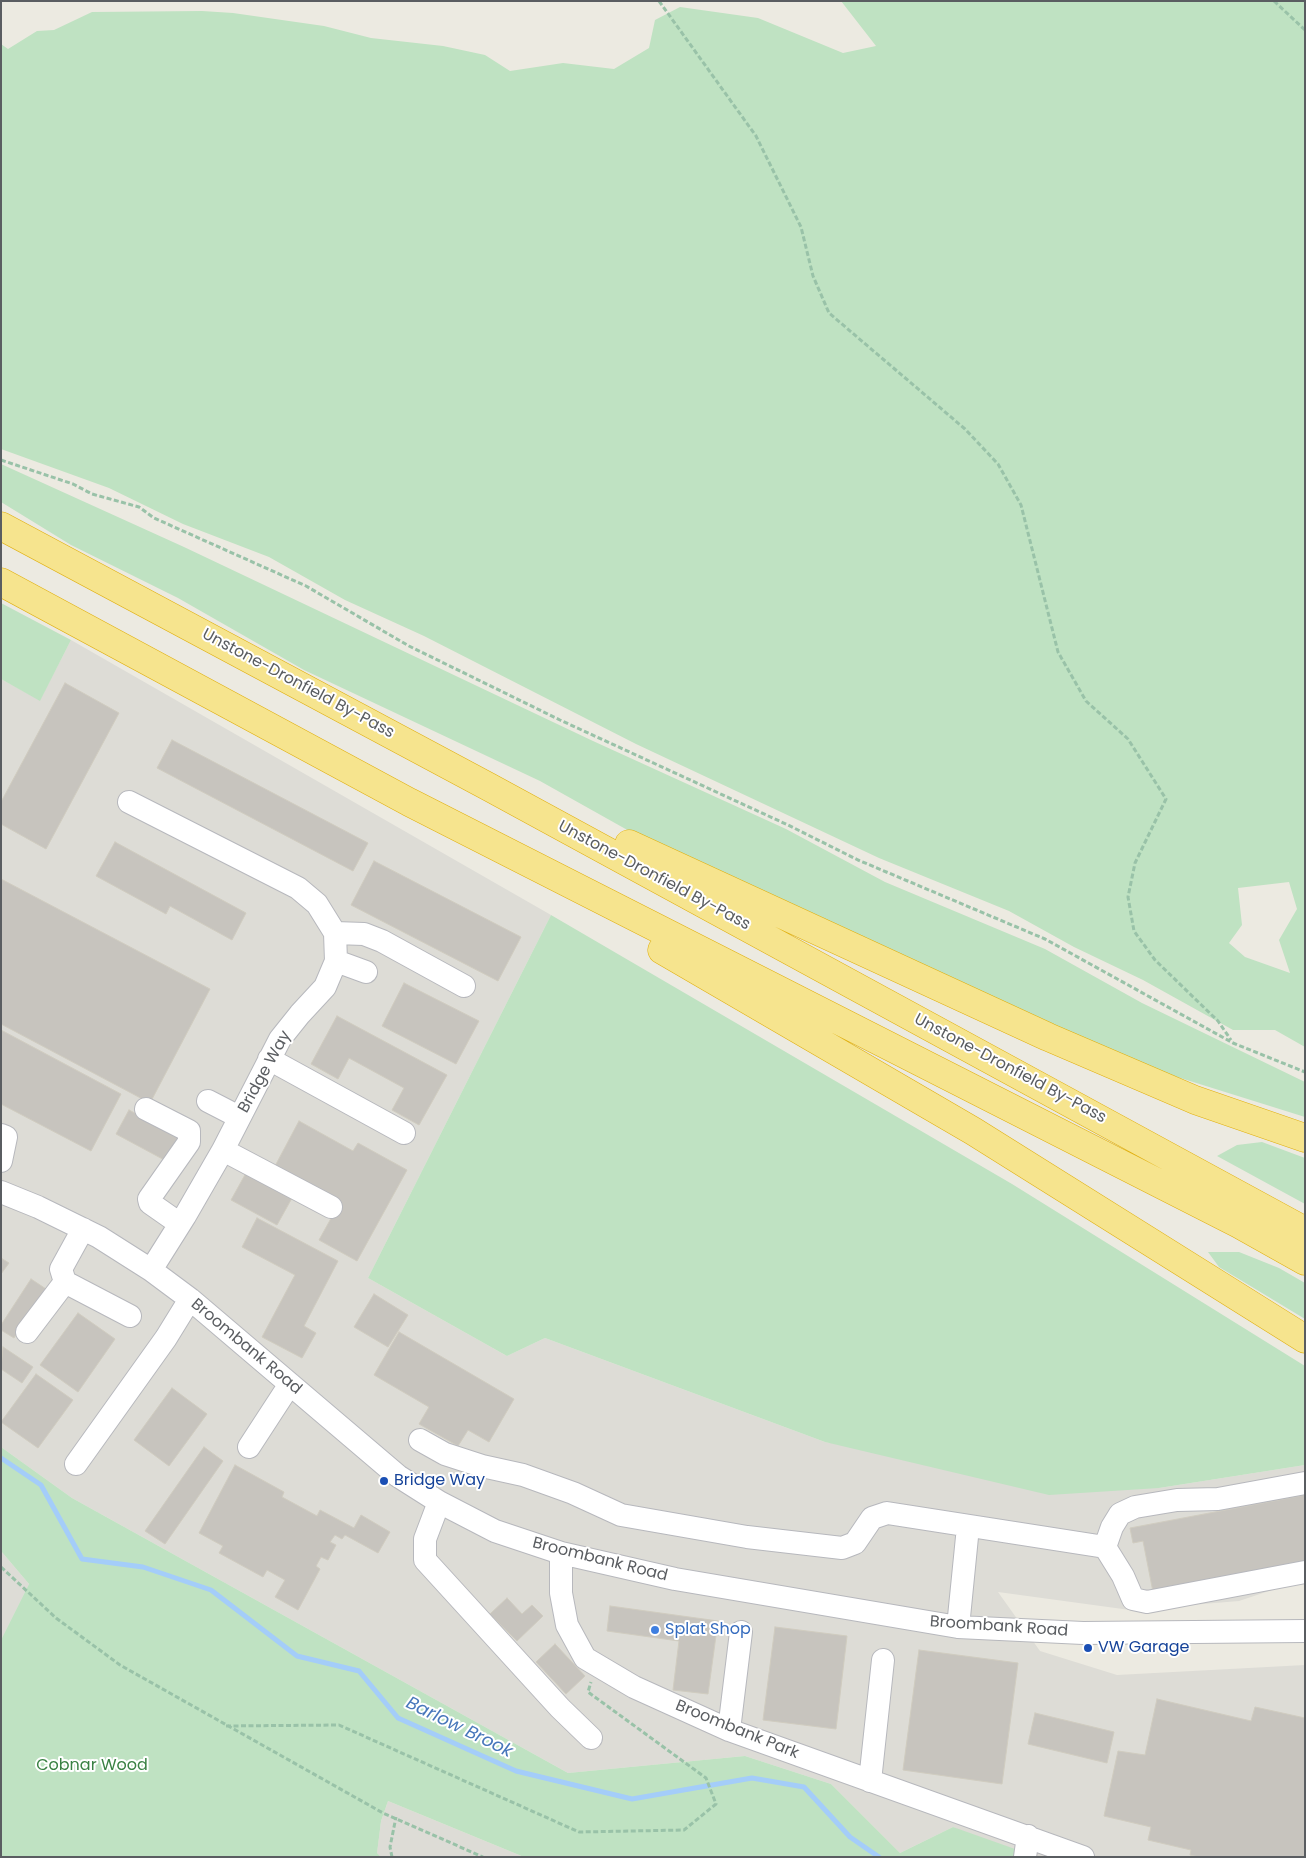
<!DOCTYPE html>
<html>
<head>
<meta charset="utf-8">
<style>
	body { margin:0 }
	#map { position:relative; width:1306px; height:1858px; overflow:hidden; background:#eceae1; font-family:Poppins,sans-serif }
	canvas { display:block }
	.frame { position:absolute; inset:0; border:2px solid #5a5d61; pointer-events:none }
</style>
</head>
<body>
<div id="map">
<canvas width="1306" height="1858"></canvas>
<div class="frame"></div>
</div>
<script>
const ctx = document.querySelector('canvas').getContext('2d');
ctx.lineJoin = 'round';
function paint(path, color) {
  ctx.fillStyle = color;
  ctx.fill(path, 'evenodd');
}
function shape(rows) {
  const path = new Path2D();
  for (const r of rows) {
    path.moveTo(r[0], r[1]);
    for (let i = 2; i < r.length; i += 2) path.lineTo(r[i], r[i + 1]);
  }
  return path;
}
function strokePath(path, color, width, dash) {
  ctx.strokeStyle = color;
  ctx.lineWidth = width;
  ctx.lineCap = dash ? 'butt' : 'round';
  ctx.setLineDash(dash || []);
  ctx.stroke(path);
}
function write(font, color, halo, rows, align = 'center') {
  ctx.font = font + ' Poppins,sans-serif';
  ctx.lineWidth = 4;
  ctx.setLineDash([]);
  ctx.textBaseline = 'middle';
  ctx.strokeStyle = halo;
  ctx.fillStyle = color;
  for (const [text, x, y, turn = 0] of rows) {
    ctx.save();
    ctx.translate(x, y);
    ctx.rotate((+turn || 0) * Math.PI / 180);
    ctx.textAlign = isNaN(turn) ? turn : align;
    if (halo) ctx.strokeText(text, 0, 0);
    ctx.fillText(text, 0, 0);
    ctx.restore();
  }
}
paint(shape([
	[71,640,551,915,368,1278,507,1356,545,1338,825,1442,1159,1488,1305,1465,1305,1579,1239,1601,1130,1610,998,1592,1040,1651,1117,1675,1305,1665,1305,1857,1016,1857,953,1827,900,1853,831,1784,745,1756,568,1773,72,1498,1,1447,1,679,40,700],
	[1,1551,29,1584,1,1640],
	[388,1801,524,1857,381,1857,377,1853,381,1821]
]), '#dddcd6');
paint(shape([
	[841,1,1305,1,1305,1047,1275,1030,1233,1030,1143,980,1074,947,1009,911,879,858,636,744,424,636,345,600,269,557,183,524,109,488,1,449,1,44,8,49,37,31,54,30,92,12,202,11,233,13,324,26,371,38,443,46,485,55,510,71,563,63,614,69,649,48,655,20,680,7,758,18,843,53,876,46],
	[1289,882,1297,909,1279,940,1290,973,1245,957,1229,943,1242,925,1238,888],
	[1,464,184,547,593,741,786,829,885,882,1045,949,1142,1003,1305,1082,1305,1117,1158,1071,1020,1011,808,911,647,841,540,781,304,670,178,598,71,545,1,502],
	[1,603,71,640,40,701,1,679],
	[551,915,1012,1184,1305,1366,1305,1465,1159,1488,1049,1495,825,1442,545,1338,507,1356,368,1278],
	[1262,1142,1305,1158,1305,1204,1217,1156,1237,1145],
	[1208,1252,1239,1252,1279,1268,1305,1283,1305,1319,1219,1267],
	[1,1447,72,1498,568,1773,745,1756,831,1784,900,1853,953,1827,1015,1849,1016,1857,524,1857,388,1801,381,1821,377,1853,381,1857,1,1857,1,1640,29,1584,1,1551]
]), '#bfe2c2');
strokePath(shape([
	[1,1458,41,1485,82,1559,143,1567,211,1590,297,1656,359,1671,398,1718,516,1771,632,1799,752,1778,804,1787,850,1837,879,1857]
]), '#a4cdf9', 5);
const building = shape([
	[65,683,119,713,46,849,1,824,1,802,65,683],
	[172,740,368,843,353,871,157,768,172,740],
	[115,842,246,913,232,940,170,906,166,914,96,876,115,842],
	[374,861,521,937,498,981,351,905,374,861],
	[1,879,210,989,150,1103,1,1024,1,879],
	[404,983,479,1021,456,1064,382,1026,404,983],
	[337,1016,447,1075,419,1125,392,1110,404,1088,349,1058,338,1079,311,1064,337,1016],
	[1,1030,121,1094,91,1151,1,1104,1,1030],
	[129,1110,183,1139,170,1163,116,1134,129,1110],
	[299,1121,353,1151,358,1143,407,1170,357,1261,319,1240,339,1204,274,1168,299,1121],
	[246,1173,292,1198,277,1225,231,1200,246,1173],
	[257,1218,338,1261,304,1326,316,1333,302,1358,262,1337,295,1275,242,1247,257,1218],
	[1,1258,9,1263,1,1274,1,1258],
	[31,1279,46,1289,14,1338,1,1330,1,1325,31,1279],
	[374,1294,408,1315,388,1347,354,1327,374,1294],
	[78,1313,115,1339,78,1392,40,1365,78,1313],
	[399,1332,514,1399,489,1442,468,1430,458,1446,419,1424,429,1407,374,1375,399,1332],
	[3,1347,33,1367,22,1383,1,1369,3,1347],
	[36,1374,73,1400,38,1448,1,1422,36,1374],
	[172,1388,207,1414,169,1466,134,1440,172,1388],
	[204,1447,223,1461,165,1544,145,1531,204,1447],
	[235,1465,284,1492,282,1497,317,1516,320,1510,354,1528,361,1515,390,1532,378,1553,345,1535,342,1539,335,1535,330,1542,336,1545,328,1560,321,1557,316,1566,320,1569,298,1610,275,1597,285,1580,267,1570,263,1577,219,1553,223,1546,199,1533,235,1465],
	[1305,1495,1305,1568,1154,1597,1143,1541,1133,1543,1130,1528,1305,1495],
	[507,1598,522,1614,532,1605,543,1616,517,1641,490,1614,507,1598],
	[610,1606,718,1621,708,1694,673,1690,679,1641,607,1631,610,1606],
	[775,1627,847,1636,836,1729,763,1720,775,1627],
	[555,1644,585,1676,566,1694,536,1662,555,1644],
	[919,1650,1018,1663,1002,1784,903,1770,919,1650],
	[1157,1699,1251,1721,1255,1707,1305,1718,1305,1857,1199,1857,1190,1855,1191,1850,1148,1840,1151,1827,1104,1816,1118,1751,1145,1755,1157,1699],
	[1035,1713,1114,1732,1107,1763,1028,1744,1035,1713]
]);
paint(building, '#c7c4be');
strokePath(building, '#d0ccc0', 1);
const minor = shape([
	[129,802,298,888,317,904,335,933,336,961,325,987,300,1014,280,1039,223,1150,185,1216,151,1270],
	[335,933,364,934,382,941,464,986],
	[336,961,366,972],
	[269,1059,404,1133],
	[208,1101,239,1117],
	[146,1109,189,1131,189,1142,149,1199,150,1203,180,1224],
	[1,1135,6,1137,1,1161],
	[223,1150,331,1207],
	[1,1192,38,1207,99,1237,151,1270,190,1299,398,1476,439,1502,495,1531,561,1553,675,1579,958,1627,1083,1633,1305,1631],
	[83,1229,61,1269,65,1282,130,1316],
	[27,1332,65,1282],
	[420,1440,445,1454,482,1466,523,1475,573,1493,621,1515,747,1537,842,1548,855,1543,872,1518,887,1513,1105,1547],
	[249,1447,290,1384],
	[76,1464,166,1338,190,1299],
	[1305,1483,1218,1499,1177,1500,1135,1507,1120,1514,1112,1527,1105,1547,1123,1576,1133,1599,1147,1602,1305,1572],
	[439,1502,425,1539,425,1560,560,1708,591,1738],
	[561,1553,561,1593,567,1625,585,1658,634,1687,729,1730,1083,1857],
	[958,1627,968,1527],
	[729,1730,741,1632],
	[870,1781,883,1660],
	[1025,1857,1028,1836]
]);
const highway = shape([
	[1,526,489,787,1305,1231],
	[1,582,409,802,1239,1224,1305,1261],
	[629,844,1048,1037,1195,1100,1305,1138],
	[662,950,973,1131,1305,1339]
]);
strokePath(minor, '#b7b8bd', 24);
strokePath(highway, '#e0af0e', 29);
strokePath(shape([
	[659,1,756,136,801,227,813,276,829,313,965,429,998,464,1021,505,1058,652,1086,701,1128,739,1166,799,1135,863,1128,897,1134,931,1155,960,1218,1021,1231,1040],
	[1274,1,1305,30],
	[1,460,73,484,92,494,139,507,154,518,306,586,409,646,560,720,788,825,858,860,1045,939,1233,1043,1305,1072],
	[1,1567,56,1618,120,1665,383,1813,483,1857],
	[226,1726,339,1725,579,1832,684,1830,716,1804,706,1778,588,1692,591,1682],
	[392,1857,390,1847,396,1817]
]), '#99c2a8', 3, [5, 2.5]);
strokePath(minor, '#fff', 22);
strokePath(highway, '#f6e48e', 28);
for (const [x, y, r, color] of [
	[384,1481,5,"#1a4fb4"],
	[655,1630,5,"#3f7fe0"],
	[1088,1648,5,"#1a4fb4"]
]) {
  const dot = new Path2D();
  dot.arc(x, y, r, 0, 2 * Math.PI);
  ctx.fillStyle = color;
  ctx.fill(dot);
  strokePath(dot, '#fff', 2);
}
write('16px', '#5a5d61', '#fff', [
	["Unstone-Dronfield By-Pass",298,684,28],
	["Unstone-Dronfield By-Pass",654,876,28],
	["Unstone-Dronfield By-Pass",1010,1069,28],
	["Bridge Way",265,1072,-61],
	["Broombank Road",246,1347,40],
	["Broombank Road",600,1560,14],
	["Broombank Road",999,1627,4],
	["Broombank Park",737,1730,22]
]);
write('16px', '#164399', '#fff', [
	["Bridge Way",394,1481],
	["VW Garage",1098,1648]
], 'left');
write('16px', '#366cbe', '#fff', [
	["Splat Shop",665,1630]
], 'left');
write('16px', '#398143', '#fff', [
	["Cobnar Wood",92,1766]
]);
write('italic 18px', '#4877bb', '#fff', [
	["Barlow Brook",459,1728,26]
]);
</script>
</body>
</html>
